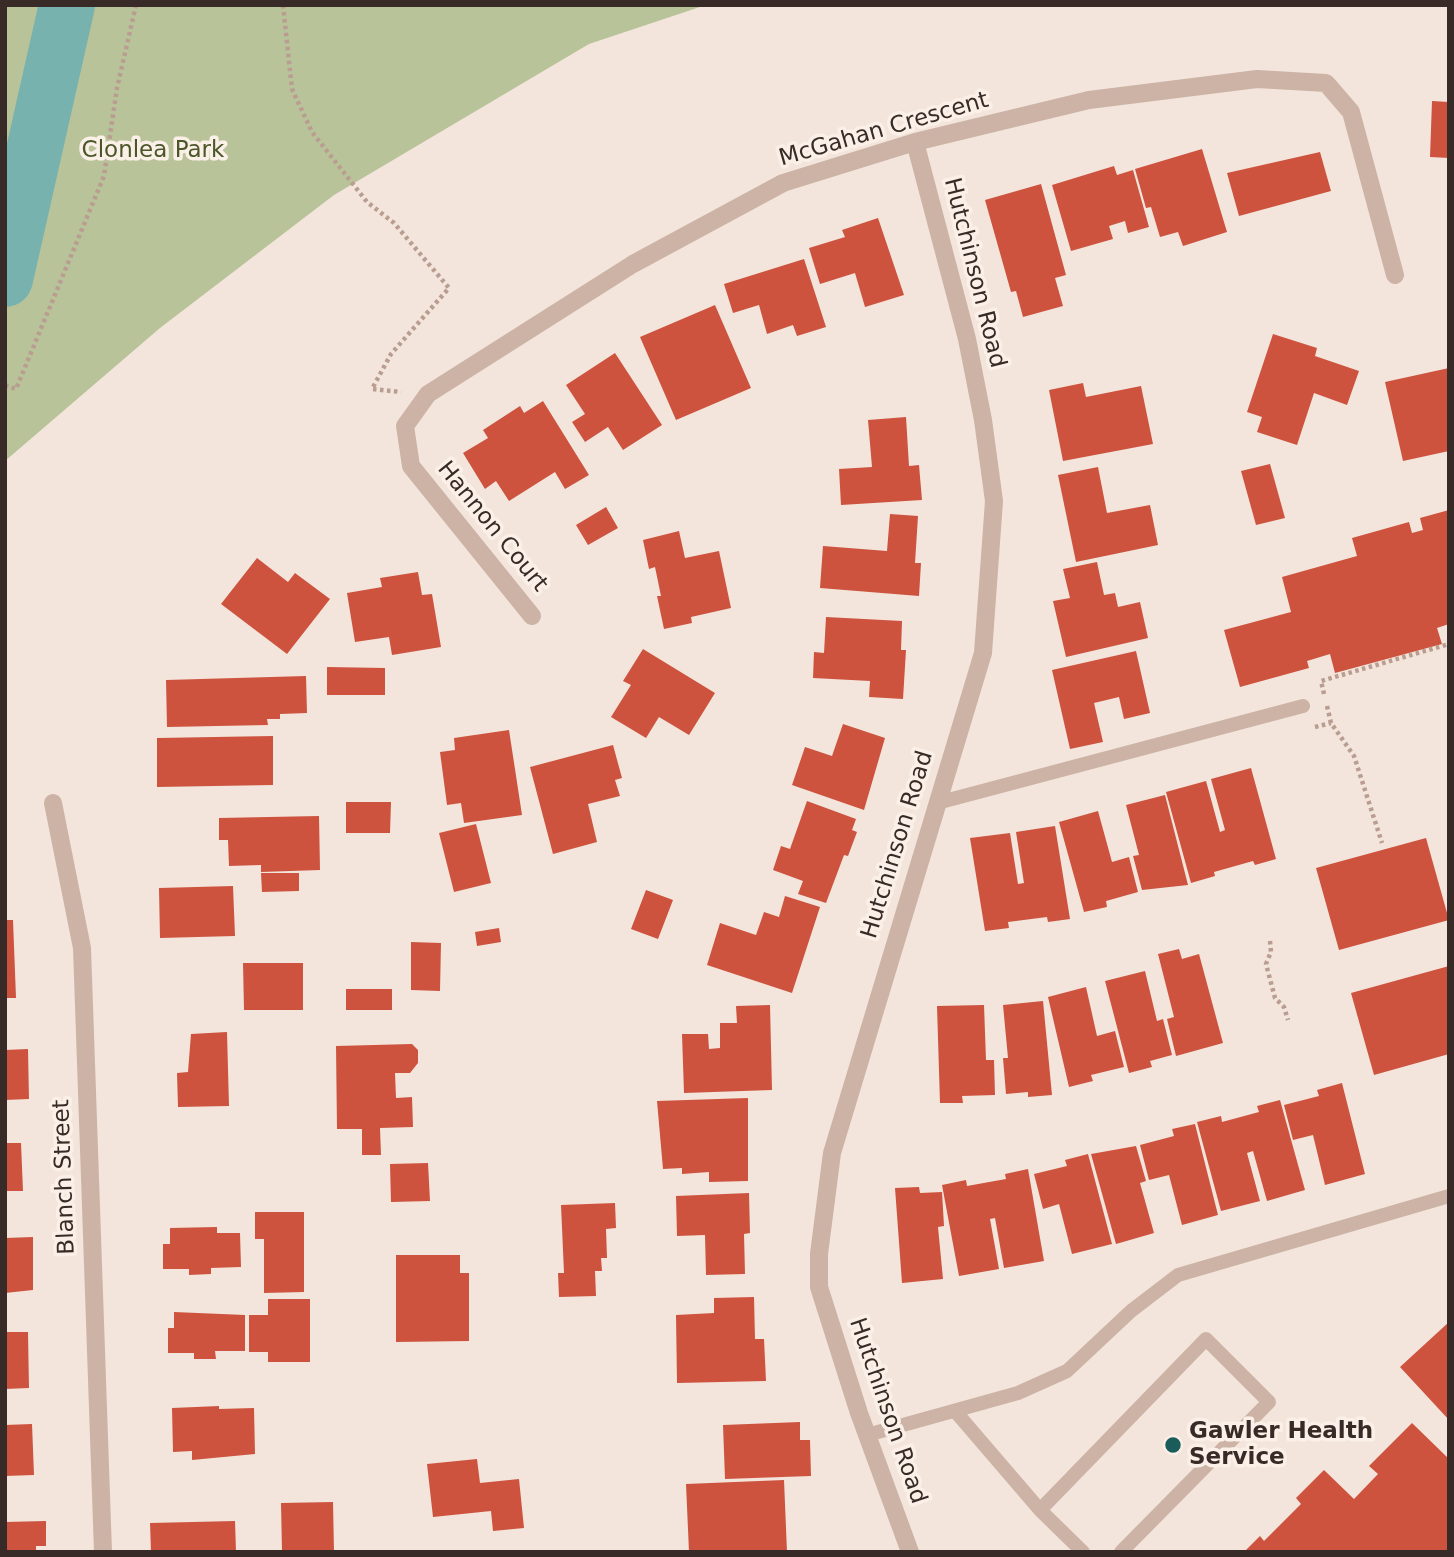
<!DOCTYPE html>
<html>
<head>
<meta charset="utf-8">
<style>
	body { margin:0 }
	#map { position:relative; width:1454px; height:1557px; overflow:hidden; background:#f3e5db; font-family:"DejaVu Sans",sans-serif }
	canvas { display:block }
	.frame { position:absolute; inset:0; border:7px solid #382b27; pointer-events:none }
</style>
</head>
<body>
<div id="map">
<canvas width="1454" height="1557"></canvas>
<div class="frame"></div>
</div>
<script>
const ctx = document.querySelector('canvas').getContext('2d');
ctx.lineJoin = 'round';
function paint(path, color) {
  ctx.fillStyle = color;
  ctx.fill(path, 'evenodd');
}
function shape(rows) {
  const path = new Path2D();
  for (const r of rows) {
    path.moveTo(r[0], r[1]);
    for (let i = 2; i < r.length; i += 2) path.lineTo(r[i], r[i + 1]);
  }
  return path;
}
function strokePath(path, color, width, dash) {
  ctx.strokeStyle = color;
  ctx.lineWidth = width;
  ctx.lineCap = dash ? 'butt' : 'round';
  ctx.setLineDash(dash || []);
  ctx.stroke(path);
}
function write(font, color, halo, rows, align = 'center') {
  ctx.font = font + ' "DejaVu Sans",sans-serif';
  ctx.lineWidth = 7;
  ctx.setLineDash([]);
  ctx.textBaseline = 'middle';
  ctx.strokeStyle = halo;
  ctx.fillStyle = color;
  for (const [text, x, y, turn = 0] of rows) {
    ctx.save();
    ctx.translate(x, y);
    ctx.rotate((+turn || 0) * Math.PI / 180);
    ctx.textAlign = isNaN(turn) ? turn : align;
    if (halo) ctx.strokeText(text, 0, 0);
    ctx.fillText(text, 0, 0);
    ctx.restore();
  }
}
paint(shape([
	[5,5,706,5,589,44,334,195,160,328,5,461]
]), '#b9c39a');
strokePath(shape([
	[5,279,67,5]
]), '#78b2ae', 56);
paint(shape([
	[1432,101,1449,102,1449,158,1430,157],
	[1202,149,1227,232,1183,246,1178,232,1160,237,1151,207,1146,208,1135,169],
	[1320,152,1331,191,1239,216,1227,173],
	[1114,166,1117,175,1133,170,1149,227,1128,233,1125,221,1109,226,1113,239,1071,251,1052,185],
	[1041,184,1066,275,1055,278,1063,306,1023,317,1016,291,1011,292,985,200],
	[878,218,904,295,865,307,855,273,820,284,809,248,845,237,842,230],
	[804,259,826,327,797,336,793,325,767,334,759,305,733,313,724,284],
	[715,305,751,388,676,420,640,337],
	[1273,334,1317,348,1315,356,1359,371,1347,405,1314,393,1297,445,1257,432,1262,417,1247,412],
	[615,353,662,425,623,450,608,427,585,442,572,422,585,414,566,385],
	[1449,368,1449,451,1403,461,1385,382],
	[1083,383,1086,397,1141,386,1153,444,1063,461,1049,390],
	[543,401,589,475,565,489,555,472,509,501,496,481,485,489,463,453,488,438,483,430,520,406,524,413],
	[906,417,909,466,919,465,922,500,841,505,839,469,872,467,868,420],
	[1270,464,1285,518,1256,525,1241,471],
	[1098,467,1107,513,1150,505,1158,545,1076,562,1058,475],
	[606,507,618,528,588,545,576,525],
	[1449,510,1449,624,1437,628,1442,644,1335,673,1330,654,1307,661,1309,668,1240,687,1224,630,1291,612,1282,577,1357,556,1352,538,1409,522,1412,533,1423,530,1420,518],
	[890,514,918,516,915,563,921,563,919,596,820,588,823,546,887,551],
	[679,531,685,558,719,551,731,608,691,617,692,623,664,629,657,596,661,596,655,567,649,569,643,540],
	[257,558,288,582,295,573,330,599,287,654,221,604],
	[1097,562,1104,595,1115,593,1118,607,1140,602,1148,638,1066,657,1053,601,1070,598,1063,569],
	[418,572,422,595,432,594,441,647,392,655,389,637,355,642,347,593,382,587,380,578],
	[826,617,902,621,901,650,906,650,903,699,869,697,870,681,813,678,814,652,824,653],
	[643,649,715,693,689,735,659,717,646,738,611,717,631,685,623,681],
	[1136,651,1150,713,1124,719,1119,697,1094,703,1103,742,1070,749,1052,670],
	[327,667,385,668,385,695,327,695],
	[306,676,307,713,280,714,280,719,267,719,268,725,167,727,166,680],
	[843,724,885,738,864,810,792,785,805,747,832,756],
	[509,730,522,815,464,823,461,803,447,805,440,752,455,750,454,738],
	[273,736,273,785,157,787,157,738],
	[613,745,622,778,615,780,620,796,588,804,597,842,553,854,530,767],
	[1251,768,1276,859,1255,865,1253,861,1214,872,1215,876,1191,883,1166,792,1206,781,1220,832,1225,830,1211,779],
	[1165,795,1188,885,1142,890,1133,856,1139,855,1126,805],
	[807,801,856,819,852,830,857,832,848,856,844,855,826,903,798,894,803,881,773,870,781,846,790,849],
	[346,802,391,802,390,833,346,833],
	[1098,811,1112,862,1129,857,1138,892,1106,901,1107,907,1084,912,1059,822],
	[319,816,320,870,261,872,261,865,229,866,228,840,219,840,219,818],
	[476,824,491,883,454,892,439,833],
	[1055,826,1070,919,1048,922,1047,917,1008,922,1009,928,985,931,970,838,1010,833,1018,884,1024,883,1016,832],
	[1426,838,1449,920,1339,950,1316,868],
	[261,873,299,873,299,891,262,892],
	[233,886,235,936,160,938,159,888],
	[646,890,673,900,658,939,631,929],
	[785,896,820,907,792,993,707,965,720,923,756,935,764,912,779,917],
	[5,920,13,920,16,998,5,998],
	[499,928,501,942,477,946,475,932],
	[411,942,441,943,440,991,411,990],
	[1179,949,1182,959,1199,954,1223,1043,1176,1056,1167,1019,1174,1017,1158,954],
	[243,963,303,963,303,1010,244,1010],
	[1449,966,1449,1054,1374,1075,1351,993],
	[1145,971,1157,1021,1163,1019,1172,1055,1150,1061,1152,1067,1129,1073,1105,981],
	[1086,987,1097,1036,1115,1031,1124,1067,1091,1075,1093,1081,1069,1087,1048,997],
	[346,989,392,989,392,1010,346,1010],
	[1043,1001,1052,1095,1028,1097,1028,1092,1006,1094,1003,1058,1008,1058,1003,1005],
	[770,1005,772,1090,684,1093,682,1034,708,1034,709,1049,720,1048,720,1023,737,1023,736,1006],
	[984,1005,986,1060,994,1060,995,1095,962,1096,963,1103,940,1103,937,1006],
	[227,1032,229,1106,178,1107,177,1073,188,1072,191,1034],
	[412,1044,418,1050,418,1063,410,1073,395,1073,396,1098,412,1097,413,1127,380,1128,381,1155,362,1155,362,1129,337,1129,336,1046],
	[28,1049,29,1099,5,1100,5,1050],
	[1342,1083,1365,1174,1325,1185,1313,1135,1293,1140,1284,1105,1319,1096,1317,1090],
	[748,1098,748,1181,709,1182,709,1172,682,1174,682,1168,663,1169,657,1101],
	[1280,1100,1305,1190,1267,1201,1253,1151,1247,1153,1260,1201,1221,1211,1197,1122,1221,1116,1222,1122,1259,1112,1257,1106],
	[1195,1124,1218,1215,1182,1225,1169,1175,1149,1180,1140,1145,1174,1136,1172,1129],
	[5,1143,21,1143,23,1191,5,1191],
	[1136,1146,1146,1181,1140,1183,1154,1233,1116,1244,1091,1154],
	[1088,1154,1112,1244,1072,1254,1059,1204,1043,1209,1034,1174,1067,1166,1065,1160],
	[428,1163,430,1201,391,1202,390,1164],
	[1028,1169,1044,1261,1004,1268,995,1218,990,1219,999,1269,959,1276,942,1185,966,1180,967,1186,1006,1179,1005,1174],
	[919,1187,920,1193,942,1192,944,1226,938,1227,943,1279,902,1283,895,1188],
	[749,1193,750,1233,744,1234,745,1274,706,1275,705,1235,677,1236,676,1196],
	[615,1203,616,1228,606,1229,607,1258,601,1258,602,1271,595,1271,596,1296,559,1297,558,1273,564,1273,561,1205],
	[255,1212,304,1212,304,1292,264,1293,264,1239,255,1239],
	[217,1227,217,1233,240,1233,241,1267,211,1268,211,1274,189,1275,189,1269,163,1269,163,1244,170,1244,170,1228],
	[33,1237,33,1290,5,1293,5,1238],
	[396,1255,460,1255,460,1273,469,1273,469,1341,396,1342],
	[754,1297,755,1339,764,1339,766,1381,677,1383,676,1315,714,1313,714,1298],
	[268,1299,310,1299,310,1362,268,1362,268,1352,249,1352,249,1315,268,1315],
	[174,1312,245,1315,245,1351,215,1351,216,1359,194,1359,194,1353,168,1353,168,1328,174,1328],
	[1449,1322,1449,1420,1400,1367],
	[5,1332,28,1332,29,1388,5,1389],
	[219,1406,219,1409,254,1408,255,1454,192,1460,192,1451,173,1452,172,1408],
	[800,1422,800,1440,810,1440,811,1476,725,1479,723,1425],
	[1412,1423,1449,1459,1449,1552,1244,1552,1260,1536,1264,1541,1301,1504,1296,1498,1324,1470,1354,1499,1378,1474,1369,1466],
	[32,1424,34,1475,5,1476,5,1425],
	[477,1459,480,1483,519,1479,524,1528,493,1531,491,1511,433,1517,427,1464],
	[784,1480,787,1552,689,1552,686,1484],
	[333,1502,334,1552,282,1552,281,1503],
	[46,1521,46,1546,36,1546,36,1552,5,1552,5,1522],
	[235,1521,236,1552,151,1552,150,1523]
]), '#cd533f');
strokePath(shape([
	[283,5,292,89,312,132,367,202,394,223,449,288,391,354,372,389,401,392],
	[5,385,16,389,104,176,117,88,136,5],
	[1324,694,1321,681,1449,644],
	[1327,706,1331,723,1354,756,1382,843],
	[1315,727,1331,723],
	[1270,941,1271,952,1266,964,1275,998,1284,1007,1288,1020]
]), '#b89d90', 4.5, [3.5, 3.5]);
strokePath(shape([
	[937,803,1303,706],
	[955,1411,1040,1510],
	[867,1435,1018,1393,1067,1371,1131,1311,1178,1275,1449,1196],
	[1083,1552,1040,1510,1206,1339,1269,1402,1121,1552]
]), '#ccb3a6', 14);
strokePath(shape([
	[532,616,411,466,405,426,428,394,633,264,783,183,915,142,1089,100,1257,79,1326,83,1351,112,1395,275],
	[53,803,82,948,103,1552],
	[910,1552,859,1413,819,1287,819,1254,832,1153,983,653,994,501,983,420,967,339,915,142]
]), '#ccb3a6', 18);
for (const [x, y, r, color] of [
	[1173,1445,9,"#1a5c59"]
]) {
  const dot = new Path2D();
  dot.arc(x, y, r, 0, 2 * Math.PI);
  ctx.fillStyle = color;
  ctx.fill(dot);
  strokePath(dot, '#fbf0e7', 2.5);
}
write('23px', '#382b27', '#fbf0e7', [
	["McGahan Crescent",884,130,-16],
	["Hutchinson Road",974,273,76],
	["Hannon Court",492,527,51],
	["Hutchinson Road",898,845,-73],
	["Blanch Street",65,1177,-92],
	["Hutchinson Road",887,1411,71]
]);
write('23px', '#4b572a', '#fbf0e7', [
	["Clonlea Park",153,151]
]);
write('bold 23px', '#382b27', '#fbf0e7', [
	["Gawler Health",1189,1432],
	["Service",1189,1458]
], 'left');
</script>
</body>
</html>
